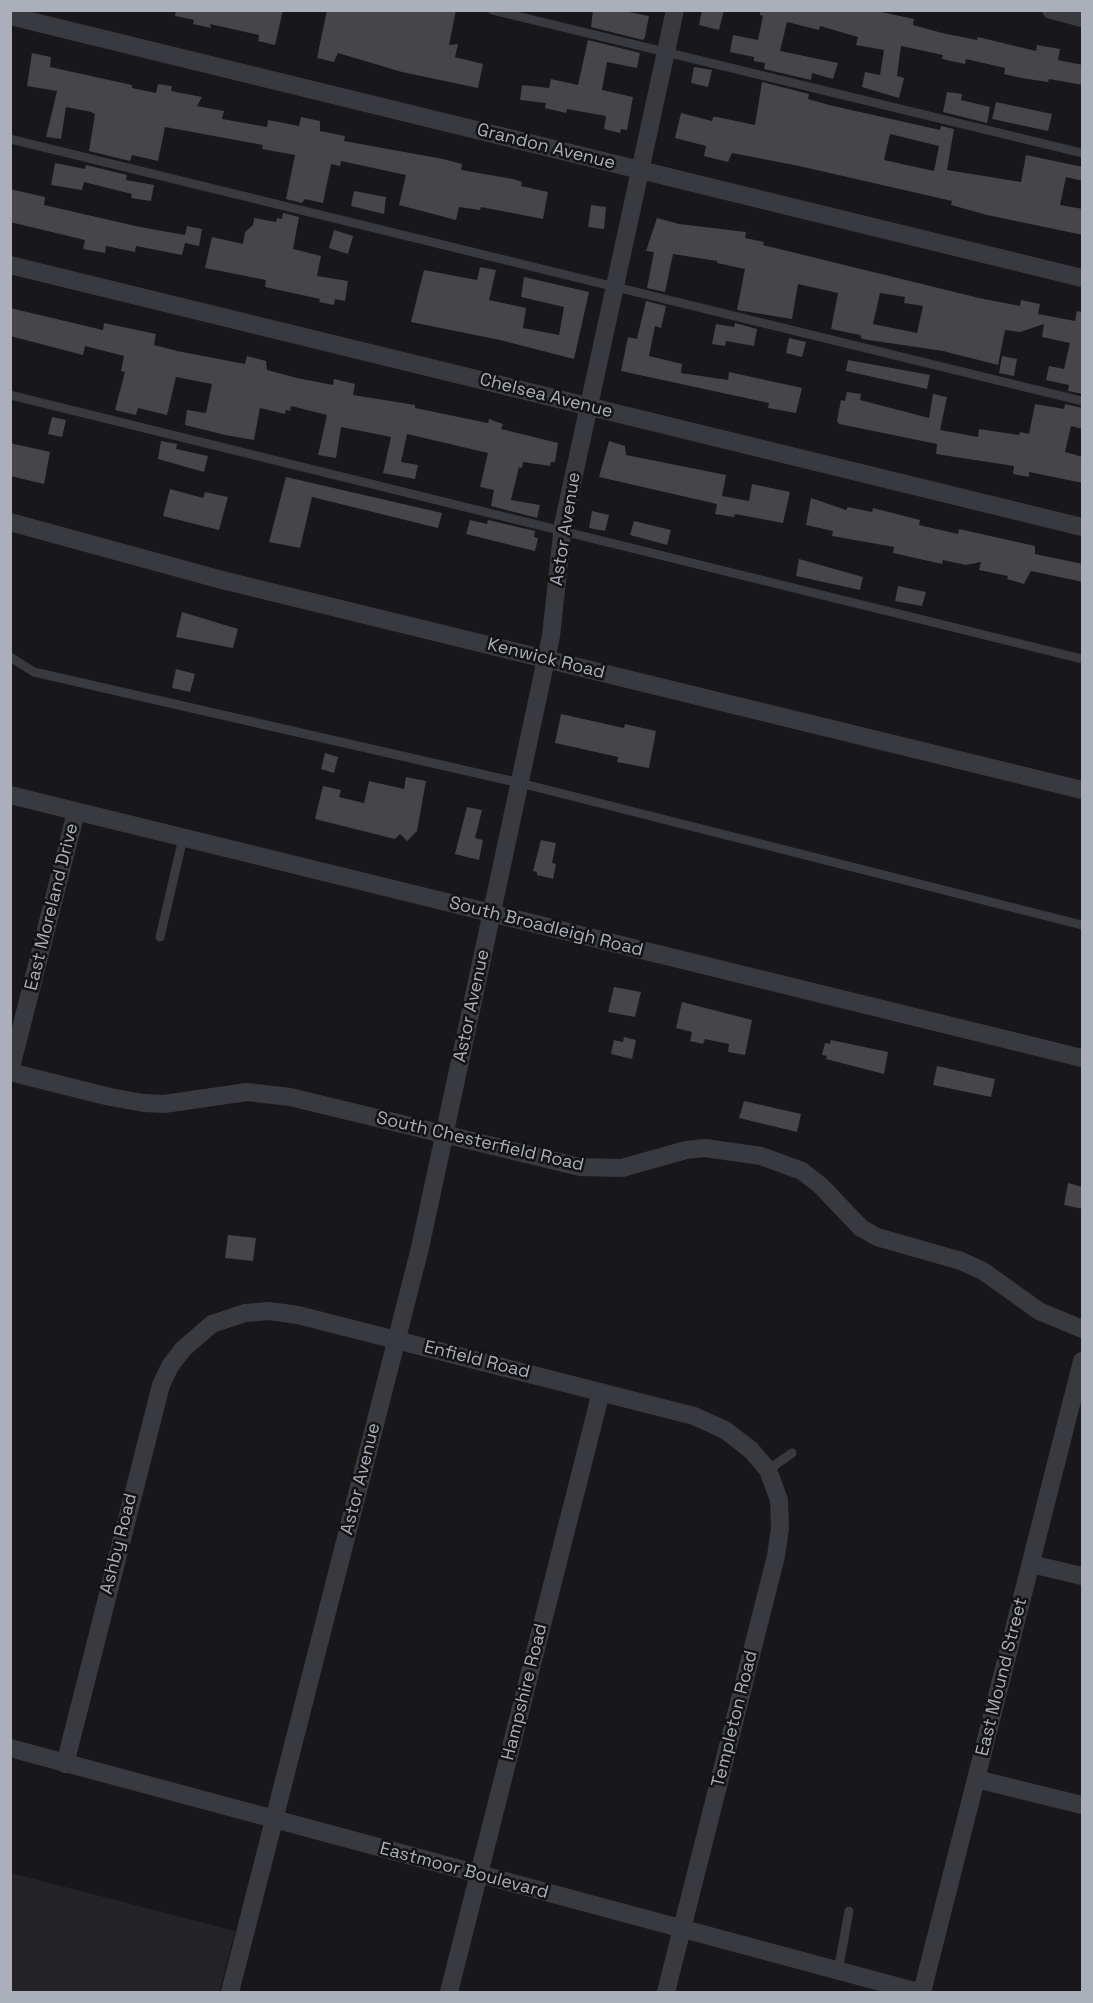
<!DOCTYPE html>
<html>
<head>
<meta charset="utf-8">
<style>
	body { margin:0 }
	#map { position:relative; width:1093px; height:2003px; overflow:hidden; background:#18181a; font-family:"Space Grotesk",sans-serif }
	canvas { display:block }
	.frame { position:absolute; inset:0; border:12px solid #abafb9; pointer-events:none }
</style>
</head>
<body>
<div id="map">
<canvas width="1093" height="2003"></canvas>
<div class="frame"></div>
</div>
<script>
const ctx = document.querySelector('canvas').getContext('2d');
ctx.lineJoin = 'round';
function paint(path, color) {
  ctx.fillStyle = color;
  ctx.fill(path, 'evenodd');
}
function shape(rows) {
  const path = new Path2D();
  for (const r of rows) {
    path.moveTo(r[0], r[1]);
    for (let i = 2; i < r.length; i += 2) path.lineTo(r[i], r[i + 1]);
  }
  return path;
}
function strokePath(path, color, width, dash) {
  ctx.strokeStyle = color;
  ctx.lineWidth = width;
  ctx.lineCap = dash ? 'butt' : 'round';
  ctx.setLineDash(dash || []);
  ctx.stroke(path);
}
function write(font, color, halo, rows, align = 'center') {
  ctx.font = font + ' "Space Grotesk",sans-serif';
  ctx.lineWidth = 5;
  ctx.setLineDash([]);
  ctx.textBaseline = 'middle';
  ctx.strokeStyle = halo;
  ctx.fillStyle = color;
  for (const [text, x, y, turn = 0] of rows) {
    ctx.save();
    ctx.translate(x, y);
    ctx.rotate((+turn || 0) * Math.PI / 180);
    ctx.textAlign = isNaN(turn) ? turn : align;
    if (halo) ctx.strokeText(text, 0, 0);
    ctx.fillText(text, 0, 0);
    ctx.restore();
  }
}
paint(shape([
	[11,1873,235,1931,219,1992,11,1992]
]), '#242427');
paint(shape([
	[176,10,283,10,275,45,258,41,259,35,210,24,211,28,193,24,194,20,175,16],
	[327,10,456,10,449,45,458,44,455,57,483,64,478,88,402,72,338,53,334,62,317,58],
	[593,10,629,12,649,16,645,37,643,40,591,27],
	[702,10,724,10,719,30,699,25],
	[760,10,872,10,914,19,913,25,942,33,977,40,978,37,1036,51,1037,45,1060,49,1058,60,1083,65,1083,85,1049,79,1048,82,1021,78,1004,74,1005,68,966,59,965,64,942,59,943,55,901,46,897,76,904,78,899,98,862,87,865,72,880,75,884,50,856,45,858,37,820,26,819,30,787,22,780,51,838,63,833,79,812,73,811,80,764,69,765,63,754,61,754,57,730,52,733,35,758,40,763,16,760,15],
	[588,40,640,53,637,68,607,62,602,90,633,97,627,130,621,129,620,133,604,129,606,116,567,109,566,113,545,108,546,103,520,100,522,85,549,88,551,79,578,85],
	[32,53,51,57,50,67,132,85,132,88,156,93,158,84,172,86,171,91,202,97,197,106,224,111,222,119,267,127,268,120,299,126,301,117,320,121,320,131,345,136,344,141,443,159,462,164,461,170,513,179,522,182,521,186,548,192,543,219,481,207,480,210,459,207,456,220,399,205,406,175,341,161,340,166,331,164,323,203,305,199,302,203,286,199,295,155,262,149,263,145,165,127,158,161,132,155,130,161,89,151,95,114,91,112,66,107,61,139,46,137,57,91,27,86],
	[694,67,712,70,708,87,691,83],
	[762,82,809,94,808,99,829,105,940,130,941,126,954,129,947,170,1021,182,1026,155,1083,167,1083,181,1066,177,1060,205,1083,209,1083,235,987,215,951,205,952,201,799,166,732,153,728,162,704,156,706,146,675,138,681,113,712,121,713,117,717,117,755,125],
	[890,134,939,146,934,171,884,160],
	[947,92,962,94,961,100,990,107,987,123,943,112],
	[996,102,1052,114,1048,131,992,119],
	[55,163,85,169,86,165,127,175,126,180,154,185,151,201,131,198,132,194,84,182,82,190,51,185],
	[10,189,45,197,44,205,140,227,185,235,187,226,202,229,199,246,185,243,182,255,136,246,135,252,106,246,105,253,83,249,85,240,10,222],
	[354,191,386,197,384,214,351,206],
	[591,205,606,207,604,229,588,227],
	[283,213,299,217,293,249,321,256,317,276,348,281,345,301,335,299,334,305,319,302,320,299,265,287,266,280,205,268,212,237,243,244,245,232,253,225,254,218,276,222,277,218,282,219],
	[657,218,679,224,746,232,745,238,764,242,763,245,979,298,1020,306,1021,300,1040,304,1038,314,1075,321,1077,311,1083,312,1083,394,1068,391,1069,385,1046,380,1049,366,1064,369,1070,343,1042,337,1044,324,1020,332,1005,330,998,365,943,351,862,339,860,335,831,329,838,293,798,284,792,319,737,310,745,269,717,263,717,261,673,254,665,292,647,288,654,252,646,251],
	[880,293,905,297,904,303,923,306,917,333,873,324],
	[334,230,353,236,348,254,329,248],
	[480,267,496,270,489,300,526,308,523,328,559,335,564,307,521,297,524,277,589,292,574,359,500,340,411,322,424,270,477,280],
	[646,301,666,306,661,328,655,326,649,356,682,364,681,373,728,380,729,372,802,388,796,413,768,408,769,403,621,371,628,337,637,339],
	[10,308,103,330,104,323,156,334,154,345,177,351,245,364,247,356,266,361,267,370,297,378,333,385,334,379,355,384,353,395,415,405,415,408,488,423,489,419,503,424,501,429,558,443,555,462,551,462,550,466,523,462,522,468,519,467,511,500,540,505,537,518,491,506,494,490,480,487,488,453,407,434,401,462,418,465,415,479,383,473,391,437,341,427,336,458,318,455,327,415,291,406,290,411,286,410,285,414,260,408,254,440,225,435,185,425,187,410,206,413,212,384,176,377,167,415,138,408,136,415,115,410,125,372,121,371,124,356,85,346,83,355,10,336],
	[735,323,757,329,754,346,726,341,725,346,712,344,716,324,734,327],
	[789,338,806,342,802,357,786,353],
	[1002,356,1017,359,1014,376,999,373],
	[848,360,930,375,927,389,846,371],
	[847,392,861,394,860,400,929,418,933,394,947,397,940,430,978,437,979,429,1019,435,1020,432,1029,434,1035,404,1064,409,1065,404,1083,408,1083,429,1071,426,1065,452,1083,457,1083,483,1029,472,1029,477,1013,474,1014,466,936,454,937,444,839,424,837,421,841,400,845,401],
	[52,417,66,420,62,437,48,434],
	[161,441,177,444,176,449,208,456,204,472,158,459],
	[609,441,625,446,626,455,726,475,722,496,749,501,752,484,790,492,783,523,735,514,734,517,715,514,717,504,599,477],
	[10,443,50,452,44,484,10,476],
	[286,477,442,513,438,528,312,497,300,548,269,542],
	[170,489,203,498,205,492,228,497,219,530,163,516],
	[811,498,846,510,848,507,872,512,873,508,920,520,919,525,958,534,959,529,1035,546,1035,554,1083,564,1083,582,1031,571,1024,584,1007,579,1008,576,979,570,981,562,966,565,943,560,942,564,893,553,894,547,832,536,833,531,806,525],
	[592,511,609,515,605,531,589,528],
	[470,520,487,524,488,520,535,531,534,537,538,538,535,551,466,534],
	[634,521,671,530,667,545,630,535],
	[799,559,863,577,860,590,796,576],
	[898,586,926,592,922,606,895,601],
	[182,612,238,629,233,648,176,637],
	[176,669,195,674,190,692,172,688],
	[561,714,624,728,625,724,656,731,649,768,617,762,618,757,555,743],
	[325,753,338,757,334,773,321,769],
	[406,777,426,781,417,831,407,841,400,834,395,839,315,819,323,786,341,790,339,797,364,803,369,781,404,789],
	[467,807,482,810,475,838,483,840,479,860,455,854],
	[541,840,556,843,552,863,556,864,553,879,537,875,537,872,533,871],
	[614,987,641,992,635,1017,608,1012],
	[682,1002,752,1020,745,1055,728,1052,729,1044,705,1039,703,1044,690,1041,692,1032,676,1028],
	[624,1037,636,1040,632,1059,611,1054,614,1040,623,1042],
	[831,1040,888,1052,884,1074,826,1059,827,1056,822,1055,825,1043,830,1044],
	[937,1066,995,1079,991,1097,933,1085],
	[744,1101,801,1114,797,1132,739,1118],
	[1068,1183,1083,1187,1083,1209,1064,1205],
	[228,1235,256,1238,253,1261,225,1258]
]), '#45454a');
strokePath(shape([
	[492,10,1082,153],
	[10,139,1082,401],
	[10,395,1082,659],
	[10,657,34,672,520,783,1082,925],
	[160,937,183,838],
	[768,1470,792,1453],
	[838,1971,849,1911]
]), '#393a3f', 9);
strokePath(shape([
	[1051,10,1082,18],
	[10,16,1082,278],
	[10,265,1082,527],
	[10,522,222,580,1082,790],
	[10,795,1082,1058],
	[10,1071,76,812],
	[10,1072,110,1097,144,1103,164,1104,247,1092,290,1097,580,1167,622,1168,686,1150,705,1148,761,1156,802,1171,821,1186,861,1228,877,1237,961,1261,983,1271,1039,1311,1082,1329],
	[1031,1564,1082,1576],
	[10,1748,918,1992],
	[65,1764,161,1385,170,1366,183,1349,212,1324,245,1313,269,1311,298,1315,694,1416,725,1430,751,1450,768,1470,779,1500,780,1528,776,1556,666,1992],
	[976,1779,1082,1805],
	[230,1992,420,1248,551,636,563,525,675,10],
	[449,1992,601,1392],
	[922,1992,1082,1361]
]), '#393a3f', 18);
write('18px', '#abafb9', '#131315', [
	["Grandon Avenue",546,147,14],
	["Chelsea Avenue",546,396,14],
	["Astor Avenue",566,529,-81],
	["Kenwick Road",546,659,14],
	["East Moreland Drive",52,907,-76],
	["South Broadleigh Road",546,927,14],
	["Astor Avenue",472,1006,-78],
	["South Chesterfield Road",480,1142,13],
	["Enfield Road",477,1360,14],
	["Astor Avenue",361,1479,-76],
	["Ashby Road",119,1544,-76],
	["East Mound Street",1002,1677,-76],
	["Hampshire Road",525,1692,-76],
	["Templeton Road",735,1719,-76],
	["Eastmoor Boulevard",464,1871,15]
]);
</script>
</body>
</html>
